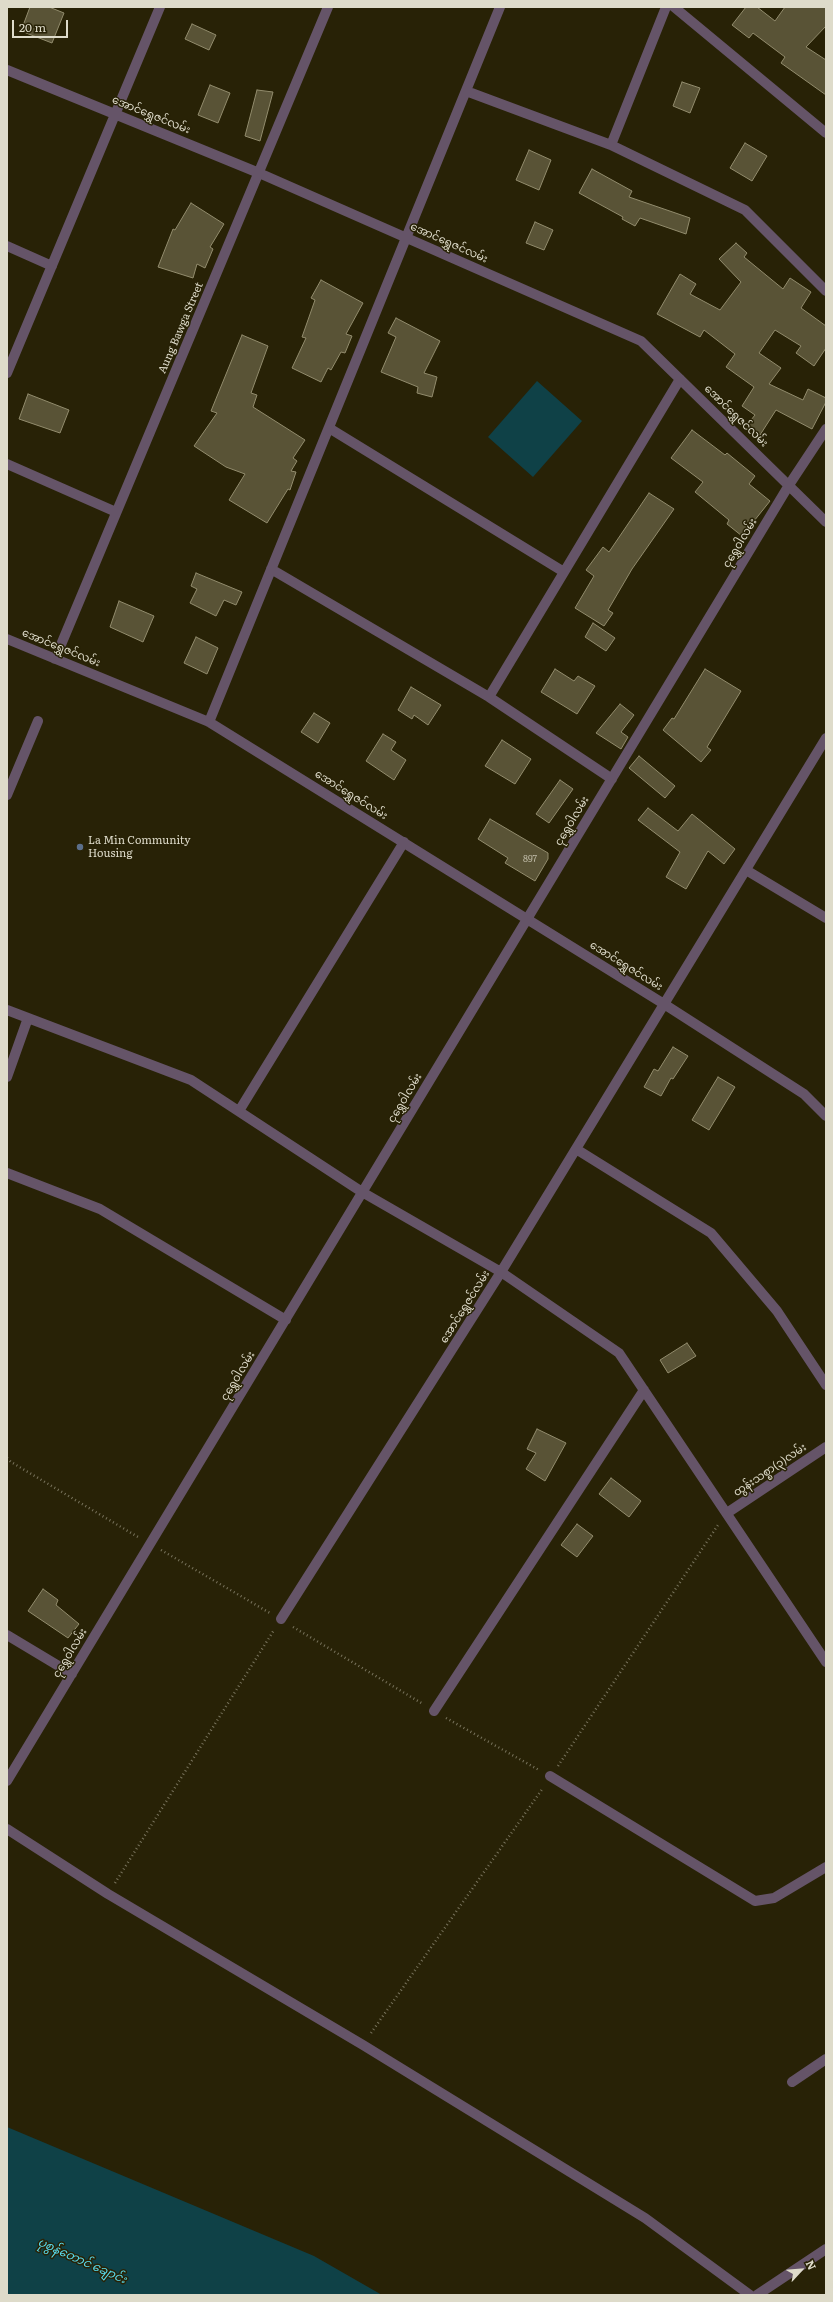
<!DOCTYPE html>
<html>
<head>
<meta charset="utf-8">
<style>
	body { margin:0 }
	#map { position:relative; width:833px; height:2302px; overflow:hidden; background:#282206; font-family:Literata,serif }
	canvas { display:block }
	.frame { position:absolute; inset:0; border:8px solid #dedbca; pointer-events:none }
	.north { position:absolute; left:781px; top:2250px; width:40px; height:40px; -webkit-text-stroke:3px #282206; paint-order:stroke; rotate:64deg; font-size:11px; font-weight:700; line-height:16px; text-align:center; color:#dedbca }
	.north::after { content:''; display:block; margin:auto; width:14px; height:18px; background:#dedbca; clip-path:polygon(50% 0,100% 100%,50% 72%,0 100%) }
	.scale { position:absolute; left:12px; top:20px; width:56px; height:18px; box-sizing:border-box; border:2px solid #dedbca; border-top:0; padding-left:5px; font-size:12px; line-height:14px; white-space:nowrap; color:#dedbca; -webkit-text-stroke:3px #282206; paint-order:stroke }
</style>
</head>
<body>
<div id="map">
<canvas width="833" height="2302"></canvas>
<div class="frame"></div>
<div class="north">N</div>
<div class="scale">20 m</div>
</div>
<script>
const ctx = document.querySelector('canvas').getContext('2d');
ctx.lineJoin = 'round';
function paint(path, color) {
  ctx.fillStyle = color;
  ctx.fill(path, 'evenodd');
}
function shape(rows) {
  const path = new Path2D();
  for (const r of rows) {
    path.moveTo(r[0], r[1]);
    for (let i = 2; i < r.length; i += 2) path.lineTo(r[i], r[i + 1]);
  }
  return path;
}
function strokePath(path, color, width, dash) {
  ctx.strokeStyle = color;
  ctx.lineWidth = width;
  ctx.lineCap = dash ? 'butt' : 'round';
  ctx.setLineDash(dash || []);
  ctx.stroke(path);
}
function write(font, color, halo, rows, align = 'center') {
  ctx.font = font + ' Literata,"Noto Sans Myanmar",serif';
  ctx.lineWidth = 3;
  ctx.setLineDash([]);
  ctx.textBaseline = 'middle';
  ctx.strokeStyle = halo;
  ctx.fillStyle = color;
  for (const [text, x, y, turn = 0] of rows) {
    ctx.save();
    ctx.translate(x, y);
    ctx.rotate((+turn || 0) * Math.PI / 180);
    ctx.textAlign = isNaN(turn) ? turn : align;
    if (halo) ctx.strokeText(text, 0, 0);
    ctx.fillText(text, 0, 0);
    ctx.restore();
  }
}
paint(shape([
	[537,381,582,421,533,477,488,437],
	[7,2127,314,2256,382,2295,7,2295]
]), '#0f4147');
const building = shape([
	[30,7,49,7,64,13,52,43,21,31,30,7],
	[746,7,757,7,775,21,785,7,826,7,826,26,806,47,826,60,826,95,781,63,785,57,753,33,749,38,732,25,746,7],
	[192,24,216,35,209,50,185,39,192,24],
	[682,82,700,88,690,113,673,106,682,82],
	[210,85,230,93,218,123,198,115,210,85],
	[257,90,273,92,260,141,245,136,257,90],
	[745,143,767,156,752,181,730,168,745,143],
	[529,150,551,160,539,190,516,180,529,150],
	[592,169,632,191,629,197,690,218,686,234,640,218,635,226,622,219,623,217,579,193,592,169],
	[191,203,224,224,210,247,213,249,205,268,197,264,193,278,158,267,173,229,175,230,191,203],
	[535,222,553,230,544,250,526,243,535,222],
	[736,243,747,253,744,257,783,289,790,278,811,292,801,308,826,326,826,348,814,366,796,353,801,346,775,330,759,353,781,368,769,384,803,400,808,389,826,398,826,402,812,429,776,410,760,435,747,425,755,415,742,406,754,387,726,367,735,354,704,330,700,337,657,314,680,274,696,284,690,294,720,310,741,282,719,259,736,243],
	[321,280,363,303,346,334,352,336,345,353,341,352,331,370,328,368,321,382,292,368,306,338,302,337,315,300,311,298,321,280],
	[396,318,440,341,424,373,437,377,432,397,417,393,418,387,381,372,396,337,388,333,396,318],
	[242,335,268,346,251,393,257,395,253,407,305,440,293,458,297,461,291,471,296,472,290,490,288,489,267,523,229,500,245,474,226,467,194,446,217,413,211,411,242,335],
	[28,394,69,410,60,433,19,419,28,394],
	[692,430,725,455,727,453,755,476,749,484,770,501,742,536,727,524,729,520,695,492,703,482,671,458,692,430],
	[649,493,674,509,632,569,608,610,613,613,604,626,575,608,594,576,586,570,603,547,609,552,649,493],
	[196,573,242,592,236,605,224,600,216,616,190,603,197,589,191,586,196,573],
	[119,601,154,616,143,642,110,627,119,601],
	[593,623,615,638,606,651,585,637,593,623],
	[196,637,218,648,207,674,184,663,196,637],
	[555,669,574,681,578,676,595,686,577,714,541,692,555,669],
	[705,669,741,691,707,747,711,750,701,762,663,730,672,718,674,719,705,669],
	[411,687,441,705,428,725,414,715,412,719,398,710,411,687],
	[620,704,634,715,621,732,628,737,621,749,596,733,620,704],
	[314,713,330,723,318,743,301,732,314,713],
	[383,734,396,742,391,750,406,760,394,780,366,761,383,734],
	[502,740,531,759,515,784,485,766,502,740],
	[639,756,675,786,665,798,629,768,639,756],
	[560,780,573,789,549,823,536,814,560,780],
	[648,808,678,831,692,814,735,849,724,864,708,851,686,889,666,877,680,852,638,820,648,808],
	[490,819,548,853,548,859,535,881,505,863,508,858,478,839,490,819],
	[673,1047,688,1056,673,1079,671,1078,661,1096,644,1087,654,1069,658,1071,673,1047],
	[718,1077,735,1087,709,1130,692,1120,718,1077],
	[687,1343,696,1356,668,1373,660,1360,687,1343],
	[537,1429,566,1443,545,1481,526,1469,536,1453,527,1449,537,1429],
	[611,1478,641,1501,629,1517,599,1494,611,1478],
	[577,1524,593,1536,577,1557,561,1545,577,1524],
	[43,1589,58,1600,56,1605,79,1624,68,1638,28,1611,43,1589]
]);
paint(building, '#595336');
strokePath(building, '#928c6d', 1);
strokePath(shape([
	[7,1458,11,1462,138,1537],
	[161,1550,270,1613],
	[293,1627,423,1704],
	[446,1718,539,1770],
	[558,1766,718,1525],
	[115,1883,274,1630],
	[371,2033,543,1788]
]), '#79745d', 2.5, [1, 3]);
strokePath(shape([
	[674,7,826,133],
	[7,70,259,173,641,341,826,522],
	[466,91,611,145,745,210,826,291],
	[611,145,666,7],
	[7,246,52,266],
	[7,373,160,7],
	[329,428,564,572],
	[7,464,116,512],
	[271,569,489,697,612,779],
	[7,639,209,722,664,1004,804,1094,826,1116],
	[55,659,328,7],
	[489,697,680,379],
	[209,722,500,7],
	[7,795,38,721],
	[746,870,826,918],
	[7,1010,191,1080,362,1192,501,1272,619,1353,826,1662],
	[7,1077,28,1018],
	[239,1111,404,842],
	[576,1149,711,1233,777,1311,826,1385],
	[7,1173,100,1209,286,1320],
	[727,1513,826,1447],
	[281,1619,501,1272,826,738],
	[7,1635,72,1674],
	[434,1711,644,1390],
	[550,1776,755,1901,774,1898,826,1867],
	[7,1781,789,485,826,429],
	[7,1829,108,1894,363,2045,645,2218,750,2295],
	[792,2082,826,2059],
	[757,2295,826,2249]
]), '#655468', 10);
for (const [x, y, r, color] of [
	[80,847,4,"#5c6f8a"]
]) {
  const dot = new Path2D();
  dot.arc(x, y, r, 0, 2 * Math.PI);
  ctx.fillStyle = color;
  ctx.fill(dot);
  strokePath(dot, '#282206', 1.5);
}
write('9px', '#bdb9a5', null, [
	["897",530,859]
]);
write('11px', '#dedbca', '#282206', [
	["အောင်ရွှေဇင်လမ်း",151,115,22],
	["အောင်ရွှေဇင်လမ်း",449,243,24],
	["Aung Bawga Street",181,328,-67],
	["အောင်ရွှေဇင်လမ်း",736,416,44],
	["ငုရွှေဝါလမ်း",740,543,-59],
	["အောင်ရွှေဇင်လမ်း",61,648,22],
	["အောင်ရွှေဇင်လမ်း",351,795,32],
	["ငုရွှေဝါလမ်း",572,821,-59],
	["အောင်ရွှေဇင်လမ်း",626,966,32],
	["ငုရွှေဝါလမ်း",405,1098,-59],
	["အောင်ရွှေဇင်လမ်း",465,1307,-58],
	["ငုရွှေဝါလမ်း",238,1376,-59],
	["ထွန်းသစ္စာ(၃)လမ်း",770,1470,-34],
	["ငုရွှေဝါလမ်း",70,1653,-59]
]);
write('11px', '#dedbca', '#282206', [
	["La Min Community",88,841],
	["Housing",88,854]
], 'left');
write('italic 12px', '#58dbed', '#282206', [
	["ပုစွန်တောင် ချောင်း",82,2261,24]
]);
</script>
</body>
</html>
